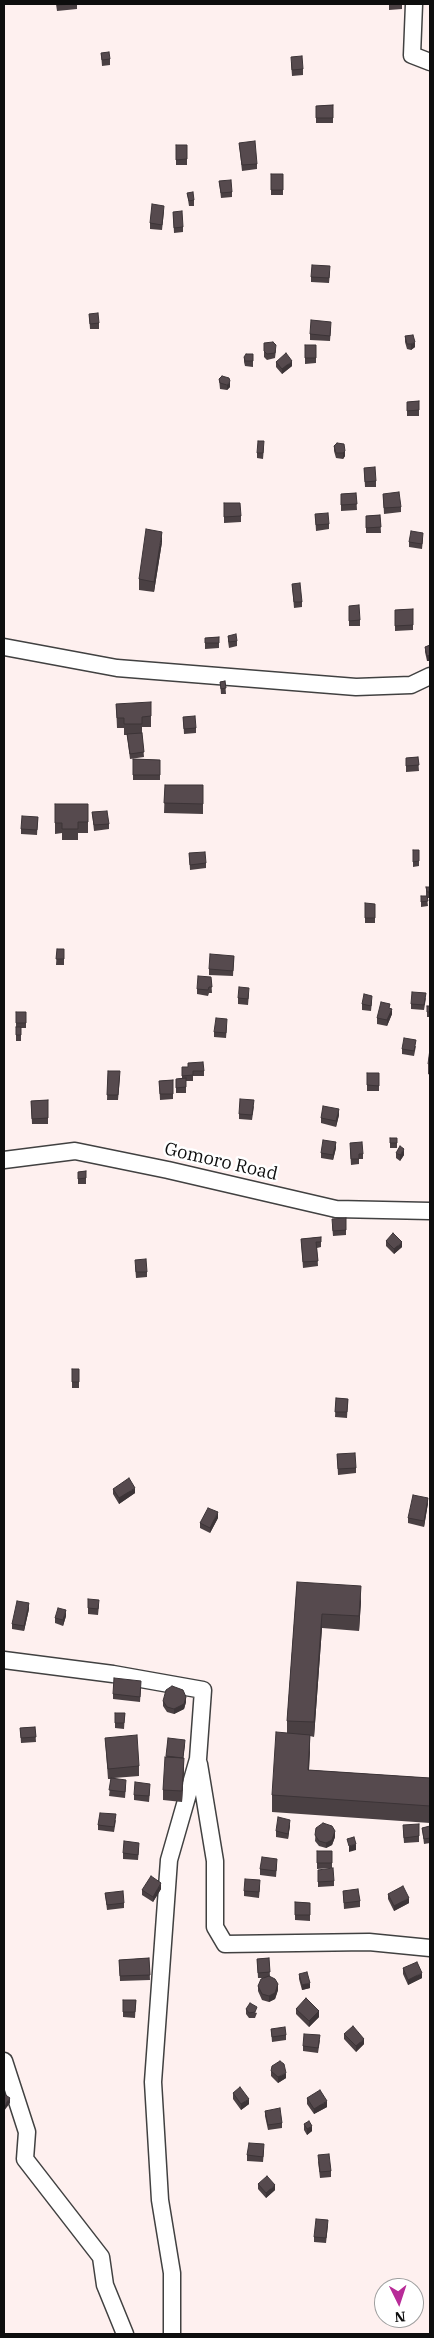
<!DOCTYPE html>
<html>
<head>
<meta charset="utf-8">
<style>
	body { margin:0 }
	#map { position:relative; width:434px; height:2338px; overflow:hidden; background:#fef0ef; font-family:"IBM Plex Serif",serif }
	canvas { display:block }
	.frame { position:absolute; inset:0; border:5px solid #0e0e0e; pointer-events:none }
	.north { position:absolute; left:374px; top:2278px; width:50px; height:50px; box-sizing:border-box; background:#fff; border:1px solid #9f9f9f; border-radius:50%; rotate:176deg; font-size:14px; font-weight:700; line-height:20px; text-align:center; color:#0e0e0e }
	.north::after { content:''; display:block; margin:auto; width:18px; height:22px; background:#b82b98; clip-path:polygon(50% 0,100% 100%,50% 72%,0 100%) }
</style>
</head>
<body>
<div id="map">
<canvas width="434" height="2338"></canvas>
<div class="frame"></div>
<div class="north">N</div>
</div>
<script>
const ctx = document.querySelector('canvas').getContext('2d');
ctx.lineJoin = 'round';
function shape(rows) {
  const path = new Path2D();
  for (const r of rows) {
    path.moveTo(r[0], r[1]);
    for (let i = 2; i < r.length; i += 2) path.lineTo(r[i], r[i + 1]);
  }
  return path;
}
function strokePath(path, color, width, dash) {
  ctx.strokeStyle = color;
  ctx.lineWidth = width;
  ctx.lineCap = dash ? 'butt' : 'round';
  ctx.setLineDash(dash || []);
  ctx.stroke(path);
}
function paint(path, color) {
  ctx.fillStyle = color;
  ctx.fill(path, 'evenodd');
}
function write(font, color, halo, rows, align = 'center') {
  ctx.font = font + ' "IBM Plex Serif",serif';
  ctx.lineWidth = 5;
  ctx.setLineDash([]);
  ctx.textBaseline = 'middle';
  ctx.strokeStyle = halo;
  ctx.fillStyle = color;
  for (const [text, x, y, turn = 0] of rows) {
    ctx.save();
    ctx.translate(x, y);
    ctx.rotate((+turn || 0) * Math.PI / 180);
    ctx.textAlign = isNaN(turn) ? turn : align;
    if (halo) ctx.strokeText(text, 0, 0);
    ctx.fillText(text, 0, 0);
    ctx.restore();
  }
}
const minor = shape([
	[414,4,412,55,430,62],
	[4,647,117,668,356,687,411,685,430,676],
	[4,1160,75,1151,168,1170,336,1209,430,1211],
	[4,1660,113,1674,203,1690,198,1759,169,1860,153,2082,160,2200,172,2273,172,2334],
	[199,1764,215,1861,215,1927,225,1944,369,1942,430,1948],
	[4,2061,27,2132,25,2159,101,2257,105,2285,125,2334]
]);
strokePath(minor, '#414141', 19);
strokePath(minor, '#fff', 16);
paint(shape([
	[56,4,77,4,77,9,57,11],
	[389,4,402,4,402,9,389,10],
	[101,53,110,59,110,65,102,66],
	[291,62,303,69,303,75,292,76],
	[333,105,333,123,316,123,316,106],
	[239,143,257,164,257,169,242,171],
	[176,145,187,145,187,165,176,165],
	[271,174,283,174,283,195,271,195],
	[219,181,232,192,232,197,221,198],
	[187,193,194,200,194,206,189,206],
	[164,211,162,230,150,229,150,223],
	[173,212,183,227,183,232,174,233],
	[330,272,329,283,311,282,311,277],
	[89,314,99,323,99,329,90,329],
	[331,327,330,341,310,340,310,334],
	[405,336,415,347,411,350,407,349,405,342],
	[305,345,316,345,316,363,305,364],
	[276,350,275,358,267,360,264,357,264,351],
	[253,354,253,367,245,366,244,362,244,357],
	[276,362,292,366,282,374,276,367],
	[219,379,230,387,227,390,220,389],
	[419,401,419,416,407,416,407,402],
	[337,443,345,456,343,459,336,458,334,451,334,446],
	[264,447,263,459,257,458,257,453],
	[364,468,376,481,376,487,365,487],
	[356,493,357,510,341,511,341,494],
	[383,494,401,507,401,512,384,514],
	[224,503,241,516,241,522,224,523],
	[315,514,329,524,329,529,316,531],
	[380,515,381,533,366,533,366,516],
	[423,539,422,549,409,547,409,542],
	[162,542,154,592,139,590,139,579],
	[292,584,302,602,302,607,294,608],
	[349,606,360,620,360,626,349,626],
	[413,609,413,630,395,631,395,610],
	[228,636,237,641,237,646,229,648,228,641],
	[219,637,219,648,205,649,205,638],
	[430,645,430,661,427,661,425,652,425,647],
	[225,681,226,694,221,694,220,682],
	[116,704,151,716,151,727,142,727,142,734,144,757,130,759,127,735,124,735,124,728,117,728],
	[183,717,196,728,196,733,184,734],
	[418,757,419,771,406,772,406,758],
	[133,759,160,760,160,780,133,780],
	[165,785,203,785,203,814,164,813],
	[55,804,88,804,88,833,78,833,78,840,62,840,62,833,55,834],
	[92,812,109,824,109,829,94,831],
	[38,817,37,835,21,834,21,829],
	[413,850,419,850,419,866,413,867],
	[189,853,206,863,206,868,190,870],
	[426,887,430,887,430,898,427,898,428,906,421,907,421,896,426,896],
	[375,904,375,923,365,923,365,918],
	[57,949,64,949,64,965,56,965],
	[234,956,233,976,209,975,209,969],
	[211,977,212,993,209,993,208,996,197,994,197,989],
	[249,993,248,1005,238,1004,238,998],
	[426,998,424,1010,411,1009,411,1004],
	[372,1001,371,1011,362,1010,362,1004],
	[430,1006,430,1017,427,1017,427,1012],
	[390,1008,392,1014,387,1026,377,1024,377,1018],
	[16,1012,26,1012,26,1028,21,1028,21,1041,16,1041],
	[227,1025,226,1038,214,1037,214,1032],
	[416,1046,414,1056,402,1054,402,1049],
	[430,1049,430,1075,428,1074,428,1064],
	[182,1067,204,1071,204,1076,193,1076,193,1081,186,1081,186,1093,176,1093,176,1079,182,1078],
	[108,1071,120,1076,118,1100,107,1100],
	[367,1073,379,1073,379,1091,367,1091],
	[173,1080,173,1099,160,1100,159,1081],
	[48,1100,48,1124,32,1124,31,1101],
	[254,1106,252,1120,239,1119,239,1114],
	[339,1115,336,1127,321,1123,321,1118],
	[390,1138,397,1138,397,1148,390,1148],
	[336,1148,333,1160,321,1158,321,1153],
	[350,1148,363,1154,363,1159,359,1159,359,1164,351,1165],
	[396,1153,404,1155,400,1161,396,1158],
	[86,1171,86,1184,78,1184,78,1172],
	[332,1224,346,1230,346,1235,333,1236],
	[321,1237,321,1247,317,1248,318,1266,303,1268,301,1239],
	[386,1241,402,1247,394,1254,386,1246],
	[135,1265,147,1272,147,1277,136,1278],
	[72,1369,79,1369,79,1388,72,1388],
	[336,1398,348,1399,347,1418,335,1417],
	[337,1454,356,1468,356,1473,338,1475],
	[113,1489,135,1493,119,1504,113,1494],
	[428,1503,424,1527,408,1523,408,1518],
	[218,1518,210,1533,200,1528,200,1523],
	[297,1582,361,1601,359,1631,322,1628,314,1737,310,1736,309,1770,430,1778,430,1823,272,1812,272,1795,287,1733,287,1721],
	[99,1605,98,1615,88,1614,88,1608],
	[29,1609,24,1631,12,1629,12,1624],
	[66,1616,63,1626,55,1623,55,1618],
	[141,1687,140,1702,113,1699,113,1694],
	[163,1701,186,1702,184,1709,174,1714,167,1712,163,1706],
	[115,1713,125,1713,124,1729,115,1728],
	[35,1727,36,1742,21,1743,20,1728],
	[105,1738,139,1766,139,1776,114,1778,126,1785,125,1798,109,1796,111,1779,108,1779],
	[168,1738,185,1745,183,1758,184,1769,182,1802,163,1800,163,1790],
	[150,1790,149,1802,134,1800,134,1795],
	[116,1820,114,1832,98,1830,98,1825],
	[290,1825,288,1839,276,1837,276,1831],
	[430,1826,430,1843,424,1844,422,1828],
	[316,1828,335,1837,332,1845,326,1848,319,1846,315,1841],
	[403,1830,419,1836,419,1842,404,1843],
	[139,1848,138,1860,123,1859,123,1853],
	[317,1851,332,1863,332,1868,317,1869],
	[277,1864,276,1877,260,1875,260,1869],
	[318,1875,334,1881,334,1886,318,1887],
	[260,1886,259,1898,244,1896,244,1891],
	[161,1889,153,1902,142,1895,142,1890],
	[343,1891,360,1901,360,1907,344,1909],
	[105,1893,124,1903,124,1908,107,1910],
	[388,1894,409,1903,394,1911,388,1899],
	[295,1902,310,1903,310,1921,295,1920],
	[149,1958,150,1980,120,1981,119,1960],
	[269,1958,270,1977,278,1990,275,1999,269,2002,262,2000,258,1991,258,1986,265,1978,258,1978,257,1959],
	[403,1968,422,1978,408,1985,403,1974],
	[299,1974,310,1988,302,1990,299,1979],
	[123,2000,136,2000,135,2018,123,2017],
	[246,2009,257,2013,255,2018,249,2018,246,2014],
	[296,2009,319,2017,309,2027,296,2014],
	[271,2029,286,2035,286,2040,272,2042],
	[344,2034,364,2044,356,2052,344,2039],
	[320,2040,318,2053,303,2051,303,2046],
	[271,2071,286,2078,278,2083,271,2076],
	[233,2093,249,2104,241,2110,233,2099],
	[307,2098,327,2107,314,2114,307,2104],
	[265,2111,282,2123,282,2128,268,2130,265,2116],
	[304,2124,312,2131,307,2135,304,2130],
	[264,2150,263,2162,247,2161,247,2155],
	[318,2161,331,2171,331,2177,320,2178],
	[258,2184,275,2190,266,2198,258,2189],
	[328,2225,326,2243,314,2242,314,2237]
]), '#4a4043');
paint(shape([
	[415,342,415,347,411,350,411,344],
	[292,361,292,366,282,374,282,369],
	[230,381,230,387,227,390,227,385],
	[345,451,345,456,343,459,343,453],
	[162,532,162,542,154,592,154,582],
	[430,655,430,661,427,661,427,656],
	[392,1009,392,1014,387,1026,387,1020],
	[339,1109,339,1115,336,1127,336,1121],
	[336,1142,336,1148,333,1160,333,1155],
	[404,1149,404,1155,400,1161,400,1155],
	[402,1242,402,1247,394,1254,394,1249],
	[135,1488,135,1493,119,1504,119,1498],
	[428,1498,428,1503,424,1527,424,1521],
	[218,1512,218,1518,210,1533,210,1528],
	[361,1586,361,1601,359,1631,359,1616],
	[29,1603,29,1609,24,1631,24,1626],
	[66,1610,66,1616,63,1626,63,1620],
	[322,1614,322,1628,314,1737,314,1722],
	[186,1697,186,1702,184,1709,174,1714,174,1709],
	[310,1735,310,1752,308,1787,308,1770],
	[184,1758,184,1769,182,1802,182,1791],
	[290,1820,290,1825,288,1839,288,1834],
	[335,1831,335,1837,332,1845,326,1848,326,1843],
	[356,1844,356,1850,349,1852,349,1846],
	[161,1883,161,1889,153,1902,153,1897],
	[409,1898,409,1903,394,1911,394,1906],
	[422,1973,422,1978,408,1985,408,1980],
	[310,1983,310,1988,302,1990,302,1985],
	[278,1984,278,1990,275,1999,269,2002,269,1996],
	[319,2011,319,2017,309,2027,309,2021],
	[364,2039,364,2044,356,2052,356,2046],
	[286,2073,286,2078,278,2083,278,2077],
	[10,2098,10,2103,4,2111,4,2106],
	[249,2099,249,2104,241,2110,241,2104],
	[327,2101,327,2107,314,2114,314,2109],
	[312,2126,312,2131,307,2135,307,2129],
	[275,2185,275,2190,266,2198,266,2193]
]), '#3c3437');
const building = shape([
	[56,4,76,4,57,5,56,4],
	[109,52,110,59,102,60,101,53,109,52],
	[302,56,303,69,292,70,291,57,302,56],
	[333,105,333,118,316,118,316,106,333,105],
	[255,141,257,164,242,165,239,143,255,141],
	[176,145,187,145,187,159,176,160,176,145],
	[271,174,283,174,283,190,271,190,271,174],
	[231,180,232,192,221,193,219,181,231,180],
	[193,192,194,200,189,201,187,193,193,192],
	[152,204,164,206,162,225,150,223,152,204],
	[182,211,183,227,174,228,173,212,182,211],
	[312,265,330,266,329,278,311,277,312,265],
	[98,313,99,323,90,324,89,314,98,313],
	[311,320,331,322,330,336,310,334,311,320],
	[413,335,415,342,411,344,407,344,405,336,413,335],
	[273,342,276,345,275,353,267,354,264,351,264,343,273,342],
	[305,345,316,345,316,358,305,358,305,345],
	[286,353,292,361,282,369,276,362,286,353],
	[246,354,253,354,253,361,245,361,244,357,246,354],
	[222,376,229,378,230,381,227,385,220,383,219,379,222,376],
	[419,401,419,410,407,411,407,402,419,401],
	[258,441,264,441,263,453,257,453,258,441],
	[337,443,344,444,345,451,343,453,336,453,334,446,337,443],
	[375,467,376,481,365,482,364,468,375,467],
	[399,492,401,507,384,508,383,494,399,492],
	[356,493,357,504,341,505,341,494,356,493],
	[224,503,240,503,241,516,224,517,224,503],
	[328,513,329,524,316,525,315,514,328,513],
	[380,515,381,527,366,528,366,516,380,515],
	[146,529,162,532,154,582,139,579,146,529],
	[411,531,423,533,422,544,409,542,411,531],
	[300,583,302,602,294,602,292,584,300,583],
	[359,605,360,620,349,621,349,606,359,605],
	[413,609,413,625,395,626,395,610,413,609],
	[236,634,237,641,229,642,228,636,236,634],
	[219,637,219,643,205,643,205,638,219,637],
	[430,645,430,655,427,656,425,647,430,645],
	[225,681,226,688,221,689,220,682,225,681],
	[151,702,151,716,142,717,142,724,124,724,124,718,117,718,116,704,151,702],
	[195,716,196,728,184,729,183,717,195,716],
	[142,733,144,752,130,754,127,734,142,733],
	[418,757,419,765,406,766,406,758,418,757],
	[133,759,160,760,160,775,133,775,133,759],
	[165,785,203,785,203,804,164,803,165,785],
	[55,804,88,804,88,822,78,822,78,829,62,829,62,823,55,823,55,804],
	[107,811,109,824,94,825,92,812,107,811],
	[22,816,38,817,37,830,21,829,22,816],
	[413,850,419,850,419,861,413,862,413,850],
	[205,852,206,863,190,865,189,853,205,852],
	[426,887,430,887,430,892,427,892,426,887],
	[421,896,427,896,428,901,421,902,421,896],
	[365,903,375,904,375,918,365,918,365,903],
	[57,949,64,949,64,959,56,959,57,949],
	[210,954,234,956,233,971,209,969,210,954],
	[198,976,211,977,212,987,209,987,208,990,197,989,198,976],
	[239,987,249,988,248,999,238,998,239,987],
	[412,992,426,993,424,1005,411,1004,412,992],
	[364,994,372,996,371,1006,362,1004,364,994],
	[381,1002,390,1004,389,1008,392,1009,387,1020,377,1018,381,1002],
	[427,1006,430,1006,430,1012,427,1012,427,1006],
	[16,1012,26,1012,26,1023,16,1023,16,1012],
	[216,1018,227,1019,226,1033,214,1032,216,1018],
	[16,1027,21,1027,21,1035,16,1035,16,1027],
	[404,1038,416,1040,414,1051,402,1049,404,1038],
	[430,1049,430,1064,428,1064,430,1049],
	[203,1062,204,1071,193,1071,193,1075,182,1076,182,1067,188,1067,188,1063,203,1062],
	[108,1071,120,1071,118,1095,107,1095,108,1071],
	[367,1073,379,1073,379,1086,367,1085,367,1073],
	[186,1078,186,1087,176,1088,176,1079,186,1078],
	[173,1080,173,1094,160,1094,159,1081,173,1080],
	[240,1099,254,1100,252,1115,239,1114,240,1099],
	[48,1100,48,1118,32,1119,31,1101,48,1100],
	[323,1106,339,1109,336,1121,321,1118,323,1106],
	[390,1138,397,1138,397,1143,390,1143,390,1138],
	[323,1140,336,1142,333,1155,321,1153,323,1140],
	[362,1142,363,1154,359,1154,359,1159,351,1159,350,1143,362,1142],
	[400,1146,404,1149,400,1155,396,1153,400,1146],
	[86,1171,86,1178,78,1179,78,1172,86,1171],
	[346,1218,346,1230,333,1231,332,1219,346,1218],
	[393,1233,402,1242,394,1249,386,1241,393,1233],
	[321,1237,321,1242,316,1242,318,1261,303,1262,301,1239,321,1237],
	[146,1259,147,1272,136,1272,135,1260,146,1259],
	[72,1369,79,1369,79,1382,72,1382,72,1369],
	[336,1398,348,1399,347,1412,335,1412,336,1398],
	[355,1453,356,1468,338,1469,337,1454,355,1453],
	[129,1478,135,1488,119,1498,113,1489,129,1478],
	[413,1495,428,1498,424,1521,408,1518,413,1495],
	[208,1508,218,1512,210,1528,200,1523,208,1508],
	[297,1582,361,1586,359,1616,322,1614,314,1722,287,1721,297,1582],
	[88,1599,99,1600,98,1609,88,1608,88,1599],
	[17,1601,29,1603,24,1626,12,1624,17,1601],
	[58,1608,66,1610,63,1620,55,1618,58,1608],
	[114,1678,141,1681,140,1697,113,1694,114,1678],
	[172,1686,183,1690,186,1697,184,1704,174,1709,167,1707,163,1701,166,1690,172,1686],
	[115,1713,125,1713,124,1723,115,1723,115,1713],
	[35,1727,36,1737,21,1738,20,1728,35,1727],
	[276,1732,310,1735,308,1770,430,1778,430,1806,272,1795,276,1732],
	[137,1735,139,1766,108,1769,105,1738,137,1735],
	[168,1738,185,1740,183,1758,166,1756,168,1738],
	[165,1757,184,1758,182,1791,163,1790,165,1757],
	[111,1778,126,1780,125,1792,109,1790,111,1778],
	[135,1782,150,1784,149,1796,134,1795,135,1782],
	[100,1813,116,1814,114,1827,98,1825,100,1813],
	[278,1817,290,1820,288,1834,276,1831,278,1817],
	[323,1823,332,1826,335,1831,332,1840,326,1843,319,1841,315,1835,316,1828,323,1823],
	[419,1824,419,1836,404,1838,403,1825,419,1824],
	[430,1826,430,1838,424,1839,422,1828,430,1826],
	[354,1837,356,1844,349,1846,347,1839,354,1837],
	[124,1841,139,1843,138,1855,123,1853,124,1841],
	[317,1851,332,1851,332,1863,317,1863,317,1851],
	[262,1857,277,1859,276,1871,260,1869,262,1857],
	[333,1868,334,1881,318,1882,318,1870,333,1868],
	[151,1876,161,1883,153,1897,142,1890,151,1876],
	[245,1879,260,1880,259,1892,244,1891,245,1879],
	[403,1886,409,1898,394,1906,388,1894,403,1886],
	[358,1889,360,1901,344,1903,343,1891,358,1889],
	[123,1891,124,1903,107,1905,105,1893,123,1891],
	[295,1902,310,1903,310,1915,295,1915,295,1902],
	[149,1958,150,1975,120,1976,119,1960,149,1958],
	[269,1958,270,1972,258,1973,257,1959,269,1958],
	[417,1962,422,1973,408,1980,403,1968,417,1962],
	[307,1972,310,1983,302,1985,299,1974,307,1972],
	[269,1976,275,1979,278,1984,275,1993,269,1996,262,1994,258,1986,261,1979,269,1976],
	[306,1998,319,2011,309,2021,296,2009,306,1998],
	[123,2000,136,2000,135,2012,123,2012,123,2000],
	[250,2003,257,2007,255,2012,249,2013,246,2009,250,2003],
	[353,2026,364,2039,356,2046,344,2034,353,2026],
	[285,2027,286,2035,272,2037,271,2029,285,2027],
	[304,2034,320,2035,318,2048,303,2046,304,2034],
	[280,2061,284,2064,286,2073,278,2077,271,2071,272,2066,280,2061],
	[240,2087,249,2099,241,2104,233,2093,240,2087],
	[320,2090,327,2101,314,2109,307,2098,320,2090],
	[4,2094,10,2098,4,2106,4,2094],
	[280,2108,282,2123,268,2125,265,2111,280,2108],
	[309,2121,312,2126,307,2129,304,2124,309,2121],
	[249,2143,264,2144,263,2157,247,2155,249,2143],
	[329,2154,331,2171,320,2172,318,2155,329,2154],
	[267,2176,275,2185,266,2193,258,2184,267,2176],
	[316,2219,328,2220,326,2238,314,2237,316,2219]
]);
paint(building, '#564a4e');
strokePath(building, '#3c3437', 1);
write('18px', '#0e0e0e', '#fff', [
	["Gomoro Road",221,1162,13]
]);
</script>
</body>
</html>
